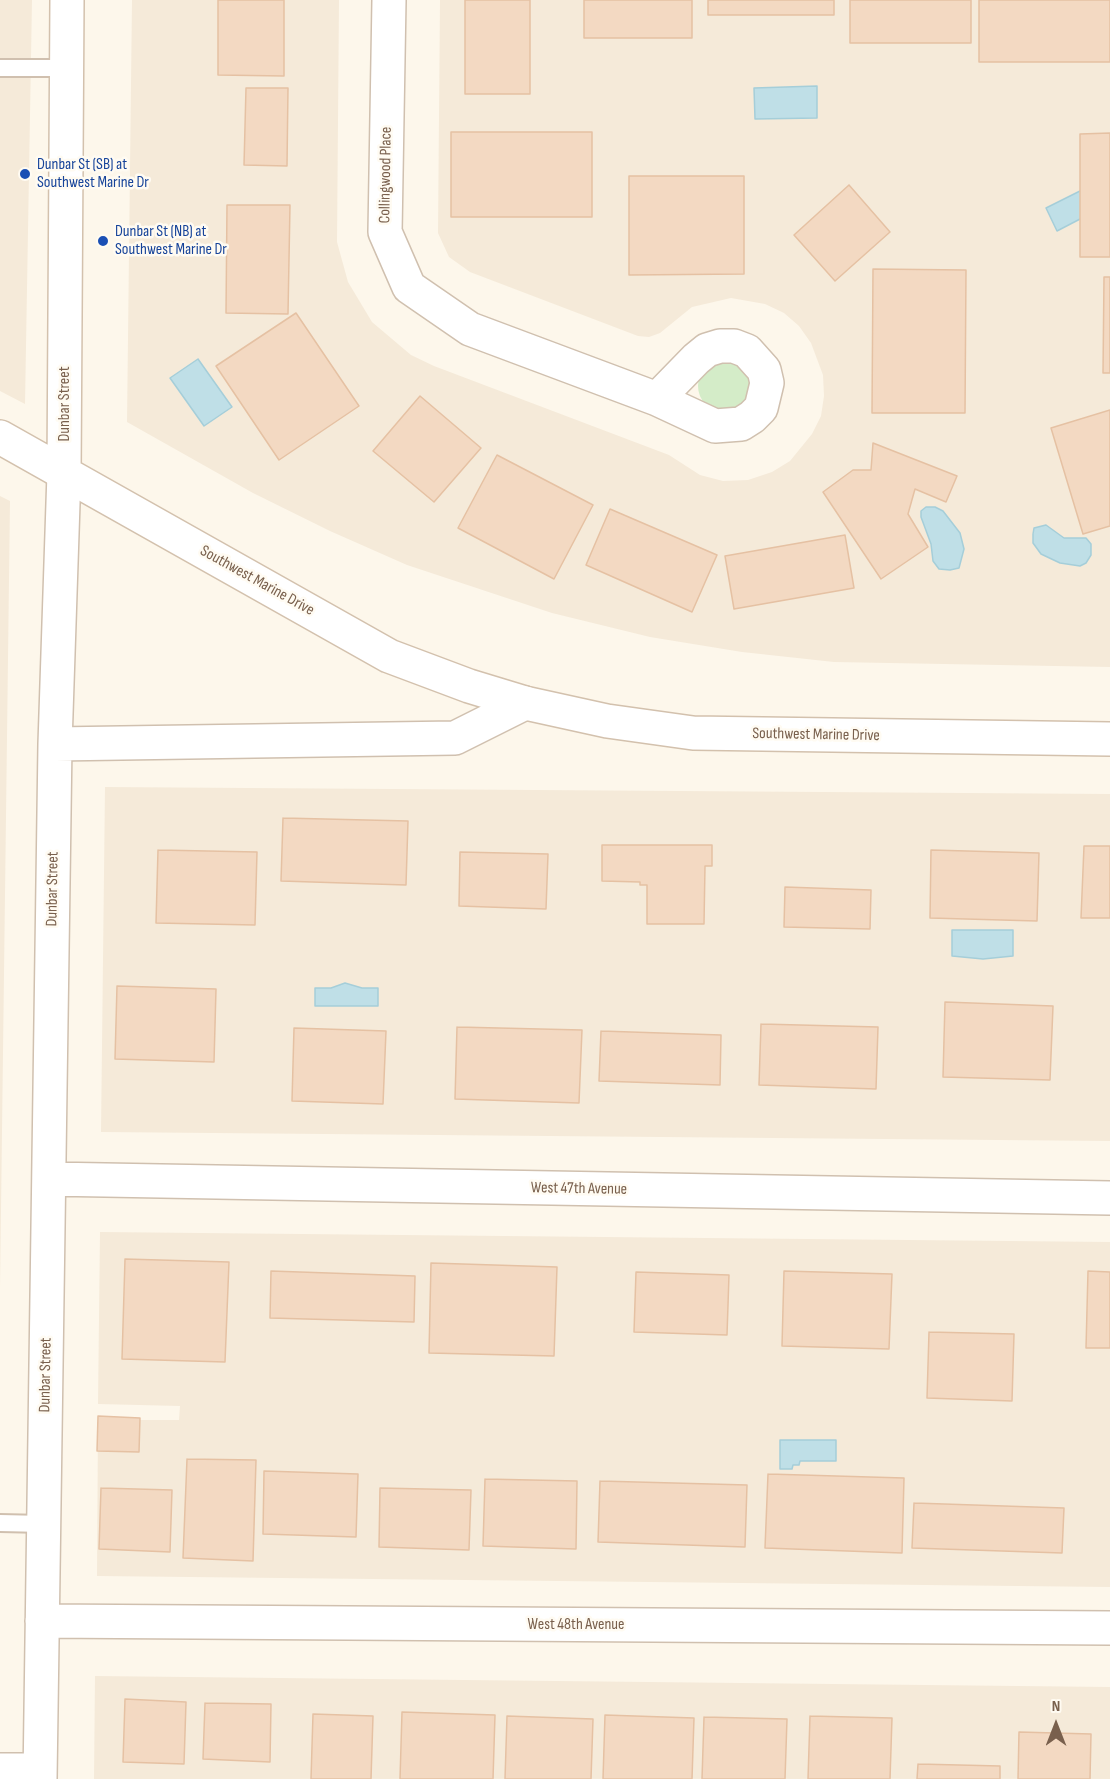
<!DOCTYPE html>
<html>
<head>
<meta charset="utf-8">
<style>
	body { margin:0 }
	#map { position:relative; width:1110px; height:1779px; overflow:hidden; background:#fdf7eb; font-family:"Sofia Sans Condensed",sans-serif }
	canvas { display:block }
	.north { position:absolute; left:1026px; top:1695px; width:60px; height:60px; -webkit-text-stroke:4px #fffbf2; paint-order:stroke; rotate:0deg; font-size:16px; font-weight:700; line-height:24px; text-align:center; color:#79604d }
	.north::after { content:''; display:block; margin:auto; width:21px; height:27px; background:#79604d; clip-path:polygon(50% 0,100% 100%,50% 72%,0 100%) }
</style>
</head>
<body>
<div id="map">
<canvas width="1110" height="1779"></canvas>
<div class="north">N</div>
</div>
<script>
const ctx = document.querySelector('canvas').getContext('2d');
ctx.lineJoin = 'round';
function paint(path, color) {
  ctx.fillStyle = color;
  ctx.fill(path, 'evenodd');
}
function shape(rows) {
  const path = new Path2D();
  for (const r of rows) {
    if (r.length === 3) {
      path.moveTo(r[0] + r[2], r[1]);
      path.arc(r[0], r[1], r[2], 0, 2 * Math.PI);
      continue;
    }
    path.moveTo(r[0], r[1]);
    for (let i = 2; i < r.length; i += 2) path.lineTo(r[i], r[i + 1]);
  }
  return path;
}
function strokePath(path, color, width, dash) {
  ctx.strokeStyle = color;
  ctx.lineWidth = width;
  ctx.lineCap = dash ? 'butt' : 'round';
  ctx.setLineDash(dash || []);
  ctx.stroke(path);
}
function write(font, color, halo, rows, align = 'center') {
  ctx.font = font + ' "Sofia Sans Condensed",sans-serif';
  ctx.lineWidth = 5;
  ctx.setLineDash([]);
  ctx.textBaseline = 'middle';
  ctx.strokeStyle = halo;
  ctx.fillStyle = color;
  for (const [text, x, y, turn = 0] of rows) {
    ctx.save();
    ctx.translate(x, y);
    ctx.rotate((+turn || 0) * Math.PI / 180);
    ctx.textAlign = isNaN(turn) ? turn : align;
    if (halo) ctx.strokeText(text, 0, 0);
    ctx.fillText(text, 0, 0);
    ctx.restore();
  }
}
paint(shape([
	[0,0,32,0,25,404,0,391],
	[132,0,339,0,337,242,348,282,372,322,411,355,434,366,669,455,700,475,723,481,748,480,772,472,790,461,812,434,821,416,824,396,823,375,811,343,799,326,784,313,765,304,731,298,692,307,660,333,649,337,638,336,470,272,449,257,438,233,440,0,1110,0,1110,667,834,662,742,652,650,637,552,613,407,565,330,531,253,493,127,422],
	[0,496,10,501,0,1288],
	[105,787,1110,794,1110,1141,101,1132],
	[100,1232,1110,1242,1110,1587,97,1576,98,1420,179,1420,180,1406,98,1404],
	[95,1676,1110,1687,1110,1779,94,1779]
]), '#f5ead9');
paint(shape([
	[724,386,26]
]), '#d4ecc8');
const water = shape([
	[817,86,817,118,755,119,754,88,817,86],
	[1096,183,1107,205,1057,231,1046,208,1096,183],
	[198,359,232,407,204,426,170,378,198,359],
	[926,507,935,507,943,511,960,533,964,549,959,568,950,570,939,569,933,561,931,544,921,517,921,511,926,507],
	[1046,525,1064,538,1086,538,1091,544,1091,555,1086,563,1080,566,1060,563,1041,554,1033,543,1033,534,1034,528,1046,525],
	[952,930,1013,930,1013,956,983,959,952,956,952,930],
	[345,983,362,988,378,988,378,1006,315,1006,315,988,331,988,345,983],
	[780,1440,836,1440,836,1461,800,1461,799,1465,793,1465,792,1469,780,1469,780,1440]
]);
paint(water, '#bfdfe7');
strokePath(water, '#a5ced9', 1.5);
const building = shape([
	[218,0,284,0,284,76,218,75,218,0],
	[465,0,530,0,530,94,465,94,465,0],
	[584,0,692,0,692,38,584,38,584,0],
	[708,0,834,0,834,15,708,15,708,0],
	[850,0,971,0,971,43,850,43,850,0],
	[979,0,1110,0,1110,62,979,62,979,0],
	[246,88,288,88,287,166,244,165,246,88],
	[451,132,592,132,592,217,451,217,451,132],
	[1110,133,1110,257,1080,257,1080,134,1110,133],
	[629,176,744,176,744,274,629,275,629,176],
	[849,185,890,232,835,281,794,235,849,185],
	[227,205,290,205,288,314,226,313,227,205],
	[873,269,966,270,965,413,872,413,873,269],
	[1104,277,1110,277,1110,373,1103,373,1104,277],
	[296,313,359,406,279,460,216,366,296,313],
	[420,396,481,448,434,502,373,451,420,396],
	[1110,410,1110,526,1083,534,1051,428,1110,410],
	[873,443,957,476,946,502,915,489,908,514,928,547,881,579,823,492,853,470,871,470,873,443],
	[497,455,593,505,554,579,458,528,497,455],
	[610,509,717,555,692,612,586,565,610,509],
	[845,535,854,588,734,609,725,556,845,535],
	[283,818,408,821,406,885,281,881,283,818],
	[602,845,712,845,712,866,705,866,704,924,647,924,647,885,640,885,640,882,602,881,602,845],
	[1084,846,1110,846,1110,918,1081,918,1084,846],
	[158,850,257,852,255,925,156,923,158,850],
	[931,850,1039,853,1037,921,930,918,931,850],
	[460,852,548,854,546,909,459,906,460,852],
	[785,887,871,890,870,929,784,927,785,887],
	[117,986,216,989,214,1062,115,1059,117,986],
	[945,1002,1053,1006,1050,1080,943,1077,945,1002],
	[761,1024,878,1027,876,1089,759,1085,761,1024],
	[457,1027,582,1030,579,1103,455,1099,457,1027],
	[294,1028,386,1031,383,1104,292,1101,294,1028],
	[601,1031,721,1035,720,1085,599,1081,601,1031],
	[125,1259,229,1262,225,1362,122,1359,125,1259],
	[431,1263,557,1267,554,1356,429,1353,431,1263],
	[271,1271,415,1276,414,1322,270,1318,271,1271],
	[784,1271,892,1274,889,1349,782,1346,784,1271],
	[1088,1271,1110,1272,1110,1348,1086,1348,1088,1271],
	[636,1272,729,1275,727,1335,634,1332,636,1272],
	[929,1332,1014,1334,1012,1401,927,1398,929,1332],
	[98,1416,140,1418,139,1452,97,1451,98,1416],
	[187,1459,256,1460,253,1561,183,1558,187,1459],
	[264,1471,358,1474,356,1537,263,1534,264,1471],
	[768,1474,904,1478,902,1553,765,1548,768,1474],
	[485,1479,577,1481,576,1549,483,1546,485,1479],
	[600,1481,747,1485,745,1547,598,1542,600,1481],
	[101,1488,172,1490,170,1552,99,1549,101,1488],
	[380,1488,471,1490,469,1550,379,1547,380,1488],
	[914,1503,1064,1508,1062,1553,912,1548,914,1503],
	[125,1699,186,1702,184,1764,123,1762,125,1699],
	[205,1703,271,1704,270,1762,203,1759,205,1703],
	[402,1712,495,1715,493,1779,400,1779,402,1712],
	[313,1714,373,1716,371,1779,311,1779,313,1714],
	[605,1715,694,1718,692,1779,603,1779,605,1715],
	[507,1716,593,1719,591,1779,505,1779,507,1716],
	[810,1716,892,1718,890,1779,808,1779,810,1716],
	[704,1717,787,1719,785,1779,702,1779,704,1717],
	[1019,1732,1091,1734,1090,1779,1018,1779,1019,1732],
	[918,1764,1000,1766,1000,1779,917,1779,918,1764]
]);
paint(building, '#f3d9c2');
strokePath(building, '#e5c1a3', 1.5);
const service = shape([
	[0,68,67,68],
	[0,1523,44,1524]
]);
const minor = shape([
	[389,0,385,232,409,287,470,329,657,399,715,426,741,424,752,417,761,408,767,383,764,370,747,351,734,346,720,346,707,350,696,359,657,399],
	[55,744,455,738,525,703],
	[49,1179,1110,1198],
	[42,1621,1110,1628],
	[0,1770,40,1770],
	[40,1779,55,744,64,473]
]);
const secondary = shape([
	[0,437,389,656,469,686,525,703,607,721,693,733,1110,739],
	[64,473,67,0]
]);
strokePath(service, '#d0c0af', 20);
strokePath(minor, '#d0c0af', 36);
strokePath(secondary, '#d3c1ad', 36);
strokePath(service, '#fff', 16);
strokePath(minor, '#fff', 33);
strokePath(secondary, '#fff', 33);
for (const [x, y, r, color] of [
	[25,174,6,"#1a4fb4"],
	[103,241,6,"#1a4fb4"]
]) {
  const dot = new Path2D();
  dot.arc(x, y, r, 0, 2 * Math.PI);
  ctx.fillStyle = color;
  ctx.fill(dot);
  strokePath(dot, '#fffbf2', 2);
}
write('16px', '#164399', '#fffbf2', [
	["Dunbar St (SB) at",37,165],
	["Southwest Marine Dr",37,183],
	["Dunbar St (NB) at",115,232],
	["Southwest Marine Dr",115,250]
], 'left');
write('16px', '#79604d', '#fffbf2', [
	["Collingwood Place",386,175,-89],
	["Dunbar Street",65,404,-90],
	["Southwest Marine Drive",257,581,29],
	["Southwest Marine Drive",816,735,1],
	["Dunbar Street",53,889,-89],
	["West 47th Avenue",579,1189,1],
	["Dunbar Street",46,1375,-89],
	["West 48th Avenue",576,1625]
]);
</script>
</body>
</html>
